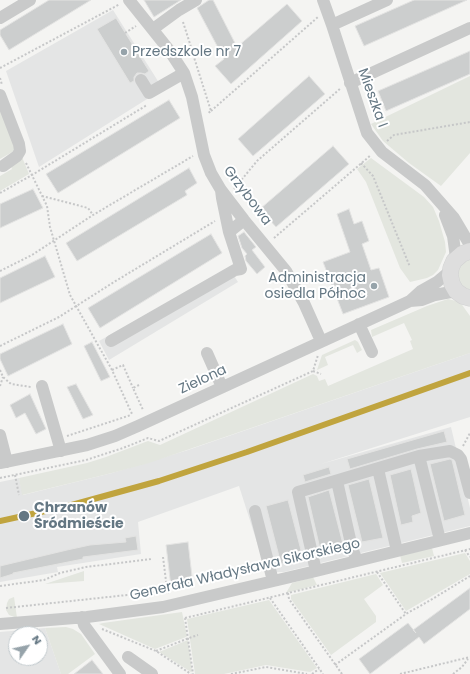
<!DOCTYPE html>
<html>
<head>
<meta charset="utf-8">
<style>
	body { margin:0 }
	#map { position:relative; width:470px; height:674px; overflow:hidden; background:#f4f4f2; font-family:Poppins,sans-serif }
	canvas { display:block }
	.north { position:absolute; left:8px; top:626px; width:40px; height:40px; box-sizing:border-box; background:#fff; border:1px solid #c1c9cd; border-radius:50%; rotate:56deg; font-size:11px; font-weight:700; line-height:16px; text-align:center; color:#647783 }
	.north::after { content:''; display:block; margin:auto; width:14px; height:18px; background:#96a3aa; clip-path:polygon(50% 0,100% 100%,50% 72%,0 100%) }
</style>
</head>
<body>
<div id="map">
<canvas width="470" height="674"></canvas>
<div class="north">N</div>
</div>
<script>
const ctx = document.querySelector('canvas').getContext('2d');
ctx.lineJoin = 'round';
function paint(path, color) {
  ctx.fillStyle = color;
  ctx.fill(path, 'evenodd');
}
function shape(rows) {
  const path = new Path2D();
  for (const r of rows) {
    path.moveTo(r[0], r[1]);
    for (let i = 2; i < r.length; i += 2) path.lineTo(r[i], r[i + 1]);
  }
  return path;
}
function strokePath(path, color, width, dash) {
  ctx.strokeStyle = color;
  ctx.lineWidth = width;
  ctx.lineCap = dash ? 'butt' : 'round';
  ctx.setLineDash(dash || []);
  ctx.stroke(path);
}
function write(font, color, halo, rows, align = 'center') {
  ctx.font = font + ' Poppins,sans-serif';
  ctx.lineWidth = 4;
  ctx.setLineDash([]);
  ctx.textBaseline = 'middle';
  ctx.strokeStyle = halo;
  ctx.fillStyle = color;
  for (const [text, x, y, turn = 0] of rows) {
    ctx.save();
    ctx.translate(x, y);
    ctx.rotate((+turn || 0) * Math.PI / 180);
    ctx.textAlign = isNaN(turn) ? turn : align;
    if (halo) ctx.strokeText(text, 0, 0);
    ctx.fillText(text, 0, 0);
    ctx.restore();
  }
}
paint(shape([
	[113,10,163,89,39,167,6,71],
	[229,268,238,282,109,360,99,341],
	[470,353,470,417,321,464,451,427,470,508,470,526,284,572,276,572,267,574,239,486,138,522,141,554,57,567,58,572,0,582,0,482,19,478,23,495,112,473,188,450],
	[45,628,61,674,0,674,0,632],
	[16,634,40,634,40,658,16,658]
]), '#e4e5e5');
paint(shape([
	[470,76,470,153,441,186,409,163,383,141,371,124],
	[0,108,15,146,14,151,0,159],
	[22,157,29,174,0,191,0,176,12,169,10,164],
	[371,158,424,197,433,207,439,221,445,242,446,252,438,270,433,275,427,278,410,282,400,268,366,182,357,169],
	[470,258,470,290,467,289,459,283,457,268,459,264],
	[448,299,460,302,470,316,470,353,149,463,112,473,22,495,19,478,87,463,106,457,148,441,160,445,313,374,317,376,319,381,325,379,328,386,413,349,410,341,412,340,404,323,372,337,371,330,427,306],
	[355,340,358,342,362,350,357,353,353,345,325,357,328,365,317,370,322,355],
	[432,548,434,556,402,563,400,555],
	[465,553,470,561,470,574,406,611,380,573],
	[84,571,84,581,45,584],
	[376,574,383,585,364,599,376,616,376,622,331,655,291,599,291,595],
	[313,577,317,585,286,593,292,583],
	[14,597,17,618,9,615,6,610,7,603,9,599],
	[269,600,317,668,310,672,266,665,224,674,195,674,187,619],
	[182,612,187,636,186,637,155,649,99,624,103,623],
	[66,627,73,629,81,634,95,654,68,674,61,674,45,628],
	[188,640,192,671,191,672,159,652]
]), '#e3e6df');
const building = shape([
	[49,0,91,0,9,50,0,35,0,30,49,0],
	[144,0,181,0,154,17,144,0],
	[209,0,213,0,237,47,287,4,302,21,231,84,215,66,224,59,197,8,209,0],
	[414,0,467,0,364,46,355,26,414,0],
	[116,18,149,71,145,74,141,73,137,73,134,77,134,81,130,83,97,29,116,18],
	[470,51,470,74,386,111,378,91,470,51],
	[309,76,325,94,253,156,238,139,309,76],
	[169,100,180,118,58,193,46,174,169,100],
	[333,146,349,164,276,227,260,209,333,146],
	[189,168,197,183,185,191,187,195,77,261,66,243,189,168],
	[33,189,43,208,0,228,0,204,33,189],
	[349,209,354,224,362,221,369,241,362,244,371,270,379,268,389,297,343,314,323,262,350,252,337,214,349,209],
	[244,232,256,247,252,250,265,267,257,274,246,261,245,256,247,254,242,248,238,236,244,232],
	[211,234,222,253,100,328,88,308,211,234],
	[45,256,55,277,0,303,0,278,45,256],
	[63,324,72,344,8,376,0,359,0,354,63,324],
	[92,342,110,377,101,381,84,346,92,342],
	[76,384,93,415,83,419,67,387,76,384],
	[30,394,46,429,36,434,25,413,16,418,10,405,30,394],
	[444,431,447,442,417,449,350,469,347,459,444,431],
	[450,459,452,460,465,515,444,521,430,464,450,459],
	[329,467,331,474,305,482,303,475,329,467],
	[411,469,421,513,412,516,413,522,401,525,390,475,411,469],
	[369,479,383,538,362,542,348,485,369,479],
	[329,490,344,548,321,553,308,497,329,490],
	[288,500,303,558,281,564,266,506,288,500],
	[136,536,138,550,83,557,83,559,13,573,13,574,0,578,0,566,67,550,90,545,126,542,125,538,136,536],
	[188,542,193,585,171,587,166,545,188,542],
	[470,588,470,609,424,644,419,637,370,674,359,659,408,623,416,633,413,630,470,588],
	[92,660,103,674,74,674,92,660]
]);
paint(building, '#cccece');
strokePath(building, '#e3e3e2', 1);
const major = shape([
	[470,251,462,254,454,261,451,268,450,275,452,284,456,291,463,296,470,298]
]);
strokePath(major, '#d1d2d2', 17);
strokePath(shape([
	[183,22,192,50],
	[125,33,136,26],
	[184,52,192,51,211,111,207,114],
	[0,68,120,4],
	[0,78,2,85],
	[211,111,318,17],
	[387,141,394,135,470,122],
	[26,163,47,206,50,227,70,295,112,370,132,414],
	[361,163,373,176,410,267],
	[234,189,257,161,341,88],
	[0,193,32,175,147,105],
	[42,196,88,208,93,215],
	[274,238,371,155],
	[0,271,32,255,93,215,193,156],
	[0,346,59,317,114,282,215,221],
	[0,370,3,377,11,384,31,387],
	[112,370,123,365,133,388],
	[313,371,321,374],
	[139,385,133,388,143,410],
	[0,386,3,377],
	[67,436,131,415],
	[463,446,470,433],
	[15,475,19,495],
	[0,478,86,460,123,448,148,438,159,441,313,371,318,355],
	[465,550,470,557],
	[163,557,167,589,169,593],
	[377,572,406,614],
	[0,586,44,580,60,573,86,567,152,559],
	[288,593,289,599,342,674],
	[270,598,323,674],
	[6,608,155,592],
	[185,618,470,549],
	[185,618,193,674],
	[102,629,156,651,191,674],
	[156,651,189,638,198,635],
	[335,665,406,614,434,598,470,576],
	[231,674,266,667,307,674],
	[312,674,319,669],
	[400,674,470,657],
	[453,674,462,667,468,659]
]), '#c6c7c8', 2, [2, 2]);
strokePath(shape([
	[129,0,169,50,184,73,192,97,204,155,211,173,221,190,244,220,286,271,304,303,321,341],
	[323,0,332,25,367,133,382,152,425,185,454,218,470,245],
	[0,18,30,0],
	[332,25,387,0],
	[153,29,179,10,196,0],
	[141,80,149,93,184,73],
	[350,83,470,28],
	[0,95,19,144,20,151,17,156,3,166],
	[221,190,222,198,229,232],
	[445,215,453,236,456,258],
	[410,301,422,300,435,295,456,291],
	[359,324,372,352],
	[111,341,235,270,241,269,229,232,244,220],
	[207,353,222,387],
	[42,386,61,451],
	[0,435,7,462],
	[419,456,440,540],
	[0,463,87,445,115,436,138,426,410,301,421,291,437,282,450,271],
	[378,469,397,551],
	[337,481,352,548,357,561],
	[255,511,273,581],
	[316,571,298,492,419,456,450,451,458,455,461,459,470,493],
	[82,617,84,625,120,674],
	[0,624,87,617,163,607,316,571,470,533],
	[128,657,152,674]
]), '#c9caca', 12);
strokePath(major, '#dedede', 16);
strokePath(shape([
	[0,521,68,506,159,481,247,452,470,373]
]), '#c0a43e', 6);
for (const [x, y, r, color] of [
	[124,52,4,"#96a3aa"],
	[374,286,4,"#96a3aa"],
	[24,516,6,"#647783"]
]) {
  const dot = new Path2D();
  dot.arc(x, y, r, 0, 2 * Math.PI);
  ctx.fillStyle = color;
  ctx.fill(dot);
  strokePath(dot, '#fff', 1.5);
}
write('14px', '#647783', '#fff', [
	["Przedszkole nr 7",132,52],
	["Administracja",366,278,"right"],
	["osiedla Północ",366,294,"right"]
], 'left');
write('14px', '#647783', '#fff', [
	["Mieszka I",372,98,70],
	["Grzybowa",247,196,53],
	["Zielona",203,380,-25],
	["Generała Władysława Sikorskiego",245,570,-13]
]);
write('bold 14px', '#647783', '#fff', [
	["Chrzanów",34,508],
	["Śródmieście",34,524]
], 'left');
</script>
</body>
</html>
